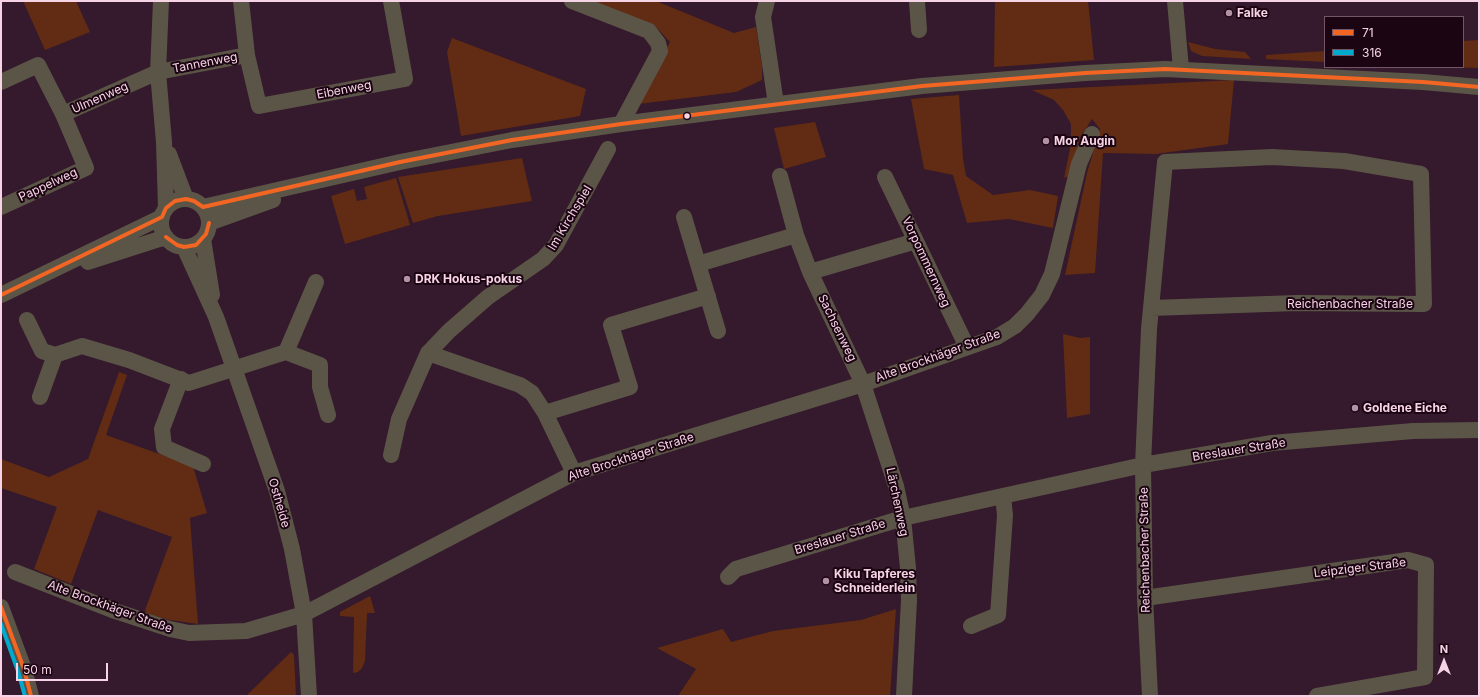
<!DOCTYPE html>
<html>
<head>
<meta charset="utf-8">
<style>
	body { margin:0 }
	#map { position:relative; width:1480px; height:697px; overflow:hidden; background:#35192c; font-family:Inter,sans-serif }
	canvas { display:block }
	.frame { position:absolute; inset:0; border:2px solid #f6d3e5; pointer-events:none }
	.legend { position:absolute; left:1324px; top:16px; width:140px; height:52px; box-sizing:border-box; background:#1c0513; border:1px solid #735767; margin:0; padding:5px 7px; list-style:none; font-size:12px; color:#f6d3e5 }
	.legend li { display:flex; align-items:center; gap:8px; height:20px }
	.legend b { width:20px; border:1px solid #735767 }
	.north { position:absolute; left:1424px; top:641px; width:40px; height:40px; -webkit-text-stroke:3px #1c0513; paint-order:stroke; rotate:0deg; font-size:11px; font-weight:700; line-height:16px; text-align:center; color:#f6d3e5 }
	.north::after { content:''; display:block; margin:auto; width:14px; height:18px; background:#f6d3e5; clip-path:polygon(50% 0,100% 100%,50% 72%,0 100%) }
	.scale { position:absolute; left:16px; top:663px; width:92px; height:18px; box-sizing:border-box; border:2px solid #f6d3e5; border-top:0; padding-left:5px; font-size:12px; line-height:14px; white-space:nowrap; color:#f6d3e5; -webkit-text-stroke:3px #1c0513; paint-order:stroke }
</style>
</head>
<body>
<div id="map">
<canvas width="1480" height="697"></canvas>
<div class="frame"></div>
<ul class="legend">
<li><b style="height:5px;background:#f26522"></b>71</li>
<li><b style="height:5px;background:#00a9ce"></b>316</li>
</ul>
<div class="north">N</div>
<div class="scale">50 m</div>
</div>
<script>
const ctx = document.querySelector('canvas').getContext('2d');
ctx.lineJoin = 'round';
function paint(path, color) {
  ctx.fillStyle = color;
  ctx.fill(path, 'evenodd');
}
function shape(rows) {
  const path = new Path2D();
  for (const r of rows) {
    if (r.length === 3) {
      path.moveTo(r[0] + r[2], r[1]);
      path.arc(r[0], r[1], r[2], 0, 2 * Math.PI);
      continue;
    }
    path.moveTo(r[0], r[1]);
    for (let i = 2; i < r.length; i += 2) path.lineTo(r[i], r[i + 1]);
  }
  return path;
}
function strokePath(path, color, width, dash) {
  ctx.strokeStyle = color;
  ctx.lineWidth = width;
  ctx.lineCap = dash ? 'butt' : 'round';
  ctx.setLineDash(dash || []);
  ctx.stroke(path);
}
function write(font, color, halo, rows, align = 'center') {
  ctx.font = font + ' Inter,sans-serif';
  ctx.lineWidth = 4;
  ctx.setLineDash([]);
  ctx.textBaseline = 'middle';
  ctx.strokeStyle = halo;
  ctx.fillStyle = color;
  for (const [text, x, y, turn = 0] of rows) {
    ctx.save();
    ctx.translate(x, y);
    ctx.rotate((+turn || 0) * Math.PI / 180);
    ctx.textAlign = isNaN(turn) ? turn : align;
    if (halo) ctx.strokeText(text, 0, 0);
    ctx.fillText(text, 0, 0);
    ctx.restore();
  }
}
paint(shape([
	[23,1,76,1,90,32,45,50],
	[586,1,656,1,734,33,756,27,762,67,762,80,736,92,638,104,670,42,655,26],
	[995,1,1088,1,1094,60,994,67],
	[452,38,586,89,580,116,461,136,447,52],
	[1479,40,1479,68,1433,67,1463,67,1463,41],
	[1188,42,1215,49,1245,52,1251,59,1202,56,1191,51],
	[1325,51,1325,62,1266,59,1266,55],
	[1234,80,1228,144,1156,154,1103,153,1095,273,1065,275,1087,173,1100,129,1092,119,1081,136,1069,176,1064,178,1071,144,1071,124,1063,110,1054,100,1032,90],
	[959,95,963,159,966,176,993,195,1030,190,1058,196,1053,228,1009,219,967,223,953,175,924,169,911,99],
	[815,122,826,157,784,169,774,128],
	[522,158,532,201,438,216,413,223,398,177],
	[396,178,410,225,345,244,331,196,354,189,357,201,367,199,364,187],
	[1063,334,1080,338,1090,337,1090,414,1067,418],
	[119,372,127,375,106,435,193,466,207,513,190,518,198,624,170,620,147,614,145,610,172,537,98,510,71,584,34,569,57,507,1,488,1,459,49,477,88,459],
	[370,596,375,613,367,613,365,661,362,668,358,672,353,673,354,617,340,616,340,612],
	[896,609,890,696,678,696,696,669,657,648,723,629,731,642,773,631,861,620],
	[291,652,294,655,296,696,246,696]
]), '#612c13');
strokePath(shape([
	[161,1,158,72,164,142,166,208],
	[241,1,247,55,259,106,405,79,391,1],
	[572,1,649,31,658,43,660,51,621,124],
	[767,1,763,17,776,104],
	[917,1,919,30],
	[1175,1,1181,69],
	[1,82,38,65,63,114,86,168,1,207],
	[63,114,158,72,247,55],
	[169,154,186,199],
	[780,176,796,235,810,272,863,384,896,486,903,518,908,568,909,600,904,696],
	[885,177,967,347],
	[185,223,24],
	[203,207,400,162,512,140,621,124,922,86,1085,73,1165,69,1423,82,1479,87],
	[684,217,718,331],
	[209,223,273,200],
	[203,239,212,295],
	[184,247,216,317,277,491,292,549,304,614,309,696],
	[88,262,166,237],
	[698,264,796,235],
	[810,272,916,241],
	[1,295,162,217],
	[27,320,42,351,55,355],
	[286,352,316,282],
	[428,353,520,385,532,393,545,413,574,473],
	[181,379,162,429,164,447,203,464],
	[40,397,55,355,82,346,129,360,189,383,286,352,320,365,320,387,328,415],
	[545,413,630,387,611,325,708,296],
	[391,455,399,419,428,353,449,331,488,297,543,259,556,245,608,149],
	[15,572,115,611,170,629,189,633,246,631,304,614,574,473,863,384,997,337,1015,326,1027,314,1042,295,1052,274,1079,164,1092,134],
	[728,577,736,569,903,518,1143,465,1272,443,1413,431,1479,430],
	[1145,598,1408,560,1426,565,1425,677,1317,696],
	[1,607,24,669,31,696],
	[971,626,998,615,1005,515,1003,496],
	[1150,696,1145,598,1143,465,1149,329,1165,162,1272,157,1344,161,1421,174,1424,304,1297,303,1151,308]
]), '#5b5547', 16);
strokePath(shape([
	[166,237,177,245,184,247,196,245,206,234,209,223],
	[1,295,162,217,166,208,175,201,186,199,194,201,203,207,400,162,512,140,621,124,922,86,1085,73,1165,69,1423,82,1479,87],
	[1,607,24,669,31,696]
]), '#f26522', 4);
strokePath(shape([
	[1,624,18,671,25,696]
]), '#00a9ce', 4);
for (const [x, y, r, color] of [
	[1229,13,4,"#b292a4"],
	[687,116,3.5,"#f6d3e5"],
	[1046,141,4,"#b292a4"],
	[407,279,4,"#b292a4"],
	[1355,408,4,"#b292a4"],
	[826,581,4,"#b292a4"]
]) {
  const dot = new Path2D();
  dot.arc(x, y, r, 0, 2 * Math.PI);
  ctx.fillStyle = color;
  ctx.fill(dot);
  strokePath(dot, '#1c0513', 1.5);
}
write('bold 12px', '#f6d3e5', '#1c0513', [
	["Falke",1237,13],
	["Mor Augin",1054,141],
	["DRK Hokus-pokus",415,279],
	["Goldene Eiche",1363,408],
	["Kiku Tapferes",834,574],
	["Schneiderlein",834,588]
], 'left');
write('12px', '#f6d3e5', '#1c0513', [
	["Tannenweg",205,63,-11],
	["Eibenweg",344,90,-11],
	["Ulmenweg",100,98,-24],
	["Pappelweg",48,185,-25],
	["Im Kirchspiel",570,218,-59],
	["Vorpommernweg",926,262,65],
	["Reichenbacher Straße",1350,304],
	["Sachsenweg",837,328,64],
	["Alte Brockhäger Straße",938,356,-20],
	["Breslauer Straße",1239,450,-9],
	["Alte Brockhäger Straße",631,457,-18],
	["Lärchenweg",897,502,78],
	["Ostheide",279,503,74],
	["Breslauer Straße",840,537,-17],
	["Reichenbacher Straße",1145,550,-91],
	["Leipziger Straße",1360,568,-7],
	["Alte Brockhäger Straße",110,607,20]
]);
</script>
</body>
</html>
